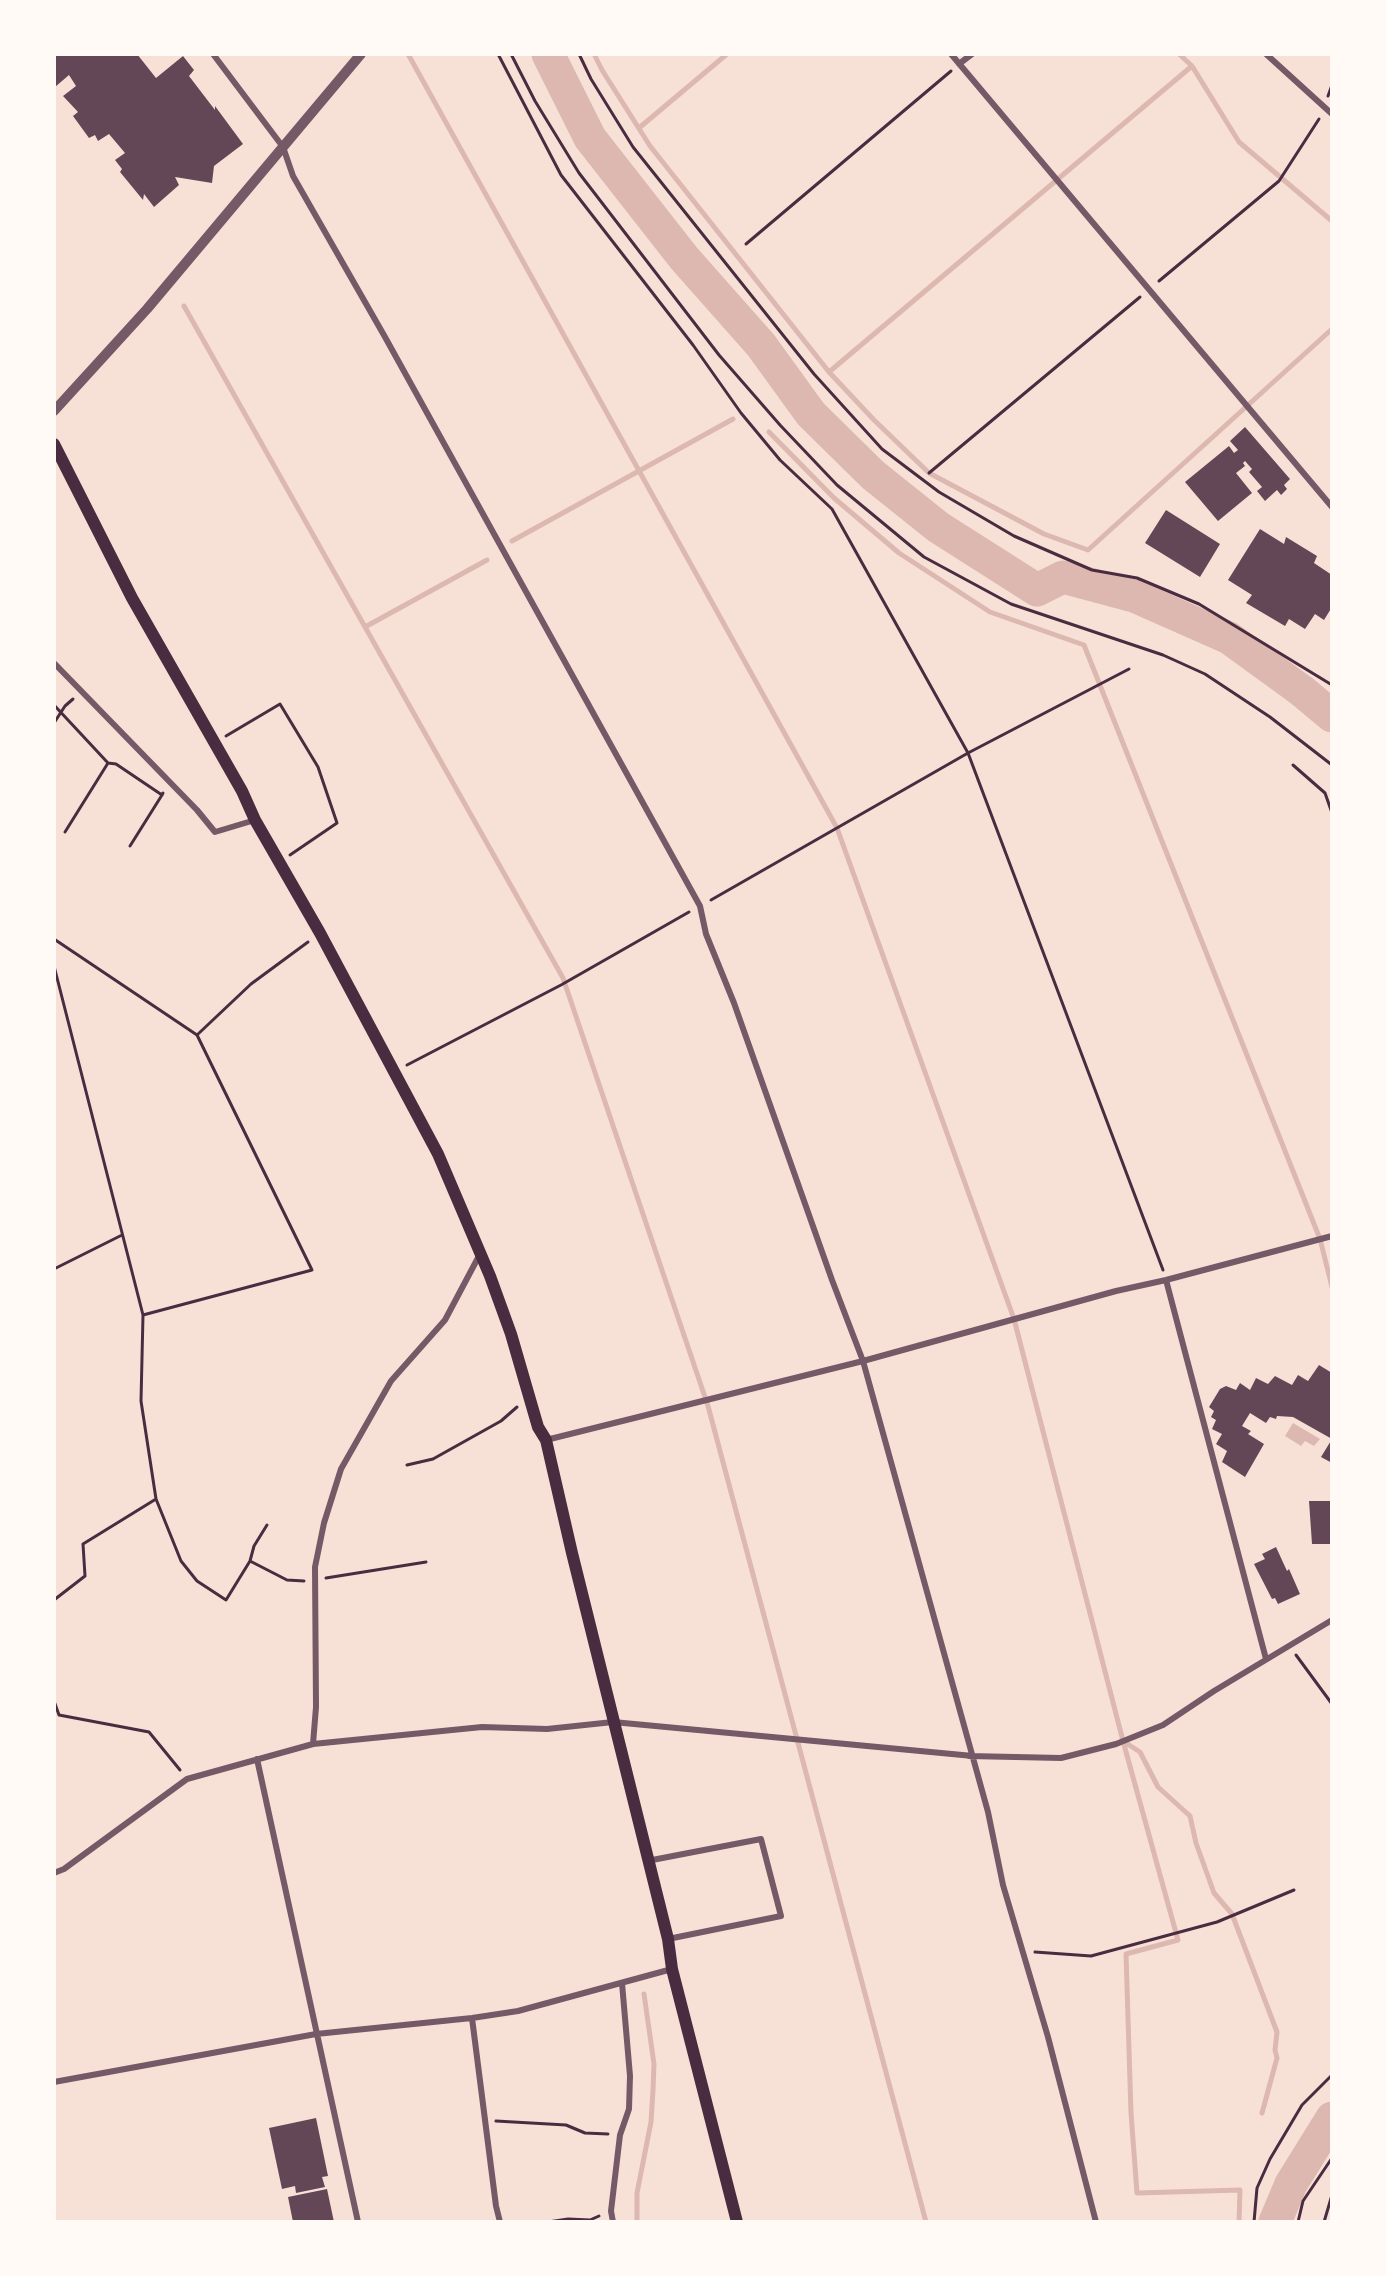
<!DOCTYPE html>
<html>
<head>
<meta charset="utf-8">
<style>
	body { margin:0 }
	#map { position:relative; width:1386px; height:2276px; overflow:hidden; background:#f7e1d7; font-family:Helvetica,sans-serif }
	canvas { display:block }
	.frame { position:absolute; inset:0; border:56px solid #fffaf5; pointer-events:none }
</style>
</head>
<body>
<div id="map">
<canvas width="1386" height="2276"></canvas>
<div class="frame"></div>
</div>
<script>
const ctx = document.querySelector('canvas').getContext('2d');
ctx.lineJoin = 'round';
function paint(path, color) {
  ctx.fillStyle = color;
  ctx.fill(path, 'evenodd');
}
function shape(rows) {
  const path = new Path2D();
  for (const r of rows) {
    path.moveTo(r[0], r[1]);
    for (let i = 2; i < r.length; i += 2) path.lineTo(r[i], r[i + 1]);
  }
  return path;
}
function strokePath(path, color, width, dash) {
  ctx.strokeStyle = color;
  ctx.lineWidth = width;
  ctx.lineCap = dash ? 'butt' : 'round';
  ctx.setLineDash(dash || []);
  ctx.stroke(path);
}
paint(shape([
	[1293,1423,1320,1439,1314,1446,1305,1441,1301,1446,1285,1436]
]), '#dcb8b0');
strokePath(shape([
	[408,54,837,828,1014,1319,1123,1741,1178,1940,1126,1954,1131,2113,1137,2193,1240,2190,1239,2222],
	[594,54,602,70,650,146,829,372,874,420,929,473,1044,534,1088,550,1332,329],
	[1179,54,1192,66,1239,142,1332,221],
	[639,128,727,54],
	[184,306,563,978,708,1406,926,2222],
	[829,372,1192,66],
	[769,432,834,498,899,553,990,612,1084,645,1320,1239,1332,1287],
	[512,541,733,419],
	[365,627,487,560],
	[1123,1741,1140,1752,1158,1787,1190,1816,1196,1843,1214,1893,1232,1914,1277,2032,1275,2050,1277,2058,1262,2113],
	[637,2222,637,2193,651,2122,653,2090,654,2064,644,1994]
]), '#dcb8b0', 5);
strokePath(shape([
	[548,54,590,138,684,258,761,345,811,414,873,475,938,527,1037,590,1063,577,1134,596,1229,638,1302,691,1332,716],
	[1275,2222,1291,2184,1332,2118]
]), '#dcb8b0', 33);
paint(shape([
	[54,54,137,54,156,78,183,56,194,70,189,76,215,110,215,106,243,144,214,166,212,183,175,177,179,185,154,207,144,194,143,200,120,172,122,169,115,160,125,153,109,134,98,141,95,135,89,138,73,116,78,112,63,96,76,86,69,75,55,87,54,86],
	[1245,427,1290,479,1284,485,1287,489,1281,495,1277,490,1265,501,1257,491,1262,487,1249,472,1252,469,1245,461,1243,463,1245,466,1236,473,1252,493,1218,521,1185,482,1229,446,1234,453,1238,450,1230,441],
	[1166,510,1220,544,1200,577,1145,543],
	[1260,529,1284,544,1286,537,1317,556,1314,563,1332,575,1332,607,1324,620,1315,614,1305,629,1289,619,1285,626,1246,603,1252,595,1228,580],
	[1319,1365,1332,1373,1332,1463,1321,1457,1332,1439,1293,1417,1277,1416,1276,1419,1270,1417,1266,1423,1250,1413,1242,1426,1251,1431,1248,1434,1264,1444,1245,1477,1222,1462,1227,1451,1216,1444,1222,1434,1212,1429,1216,1420,1211,1417,1214,1411,1209,1407,1220,1389,1226,1386,1236,1390,1240,1383,1250,1390,1256,1378,1268,1384,1275,1376,1292,1385,1298,1375,1308,1381],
	[1309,1501,1332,1501,1332,1544,1312,1544],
	[1276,1547,1287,1571,1289,1569,1300,1594,1278,1604,1275,1598,1272,1599,1254,1564,1265,1559,1262,1554],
	[316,2118,328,2176,322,2177,325,2187,296,2193,295,2186,282,2189,269,2128],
	[327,2189,334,2222,293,2222,288,2197]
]), '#644757');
strokePath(shape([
	[498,54,561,175,693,345,741,413,780,460,832,509,968,753,1163,1270],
	[511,54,535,101,579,173,719,355,780,425,837,485,924,557,1011,604,1163,655,1205,674,1270,717,1332,765],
	[579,54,591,79,633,147,814,374,882,449,939,492,1014,536,1092,570,1137,578,1199,604,1332,685],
	[1328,96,1332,85],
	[746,244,951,71],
	[1159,281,1279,181,1319,119],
	[929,473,1140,297],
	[54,705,108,763,116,764,162,795,163,793],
	[54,723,65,706,73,699],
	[226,736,280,704,318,767,337,823,290,855],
	[1293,765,1325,793,1332,813],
	[65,832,108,763],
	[130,846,162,795],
	[711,900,968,753,1129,669],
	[54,939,197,1035,312,1270,143,1315],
	[54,966,143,1315,141,1401,156,1499,83,1544,85,1576,54,1600],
	[197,1035,251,984,308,942],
	[407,1065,561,985,689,912],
	[54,1269,122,1235],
	[407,1465,433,1459,501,1421,517,1407],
	[156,1499,181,1561,197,1581,226,1600,250,1561],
	[267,1525,254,1546,250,1561,287,1580,304,1581],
	[326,1578,426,1562],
	[1296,1655,1332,1704],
	[54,1701,59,1715,149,1732,180,1770],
	[1035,1952,1091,1956,1217,1922,1294,1890],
	[496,2121,566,2125,585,2133,608,2134],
	[548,2222,568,2219,590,2220,599,2216],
	[1254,2222,1257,2188,1270,2159,1302,2105,1332,2075],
	[1298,2222,1303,2201,1332,2158],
	[1324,2222,1332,2195]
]), '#4a2c40', 3);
strokePath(shape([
	[213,54,283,147,293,176,385,337,700,906,706,934,734,1003,832,1280,863,1361,988,1812,1003,1885,1048,2037,1096,2222],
	[951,54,1332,507],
	[1266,54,1332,114],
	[959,64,972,54],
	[54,663,197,810,215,832,255,820],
	[1166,1280,1266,1659],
	[546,1440,863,1361,1116,1291,1166,1280,1332,1236],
	[313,1744,316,1707,315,1567,324,1523,341,1469,391,1381,445,1320,480,1254],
	[969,1756,1061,1758,1116,1744,1163,1725,1214,1691,1332,1620],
	[257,1759,358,2222],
	[647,1861,761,1839,781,1916,668,1939],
	[54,1873,64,1869,187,1779,313,1744,482,1727,547,1729,613,1722,973,1756],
	[472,2018,496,2206,500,2222],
	[54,2082,316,2034,472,2018,518,2011,672,1969],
	[613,2222,611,2211,620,2135,629,2109,630,2076,622,1983]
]), '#755966', 6);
strokePath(shape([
	[54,411,147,309,361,54]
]), '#755966', 10);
strokePath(shape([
	[54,444,132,598,242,791,255,820,320,933,438,1154,490,1276,511,1334,538,1427,546,1440,572,1553,668,1939,672,1969,737,2222]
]), '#4a2c40', 12);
</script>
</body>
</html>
